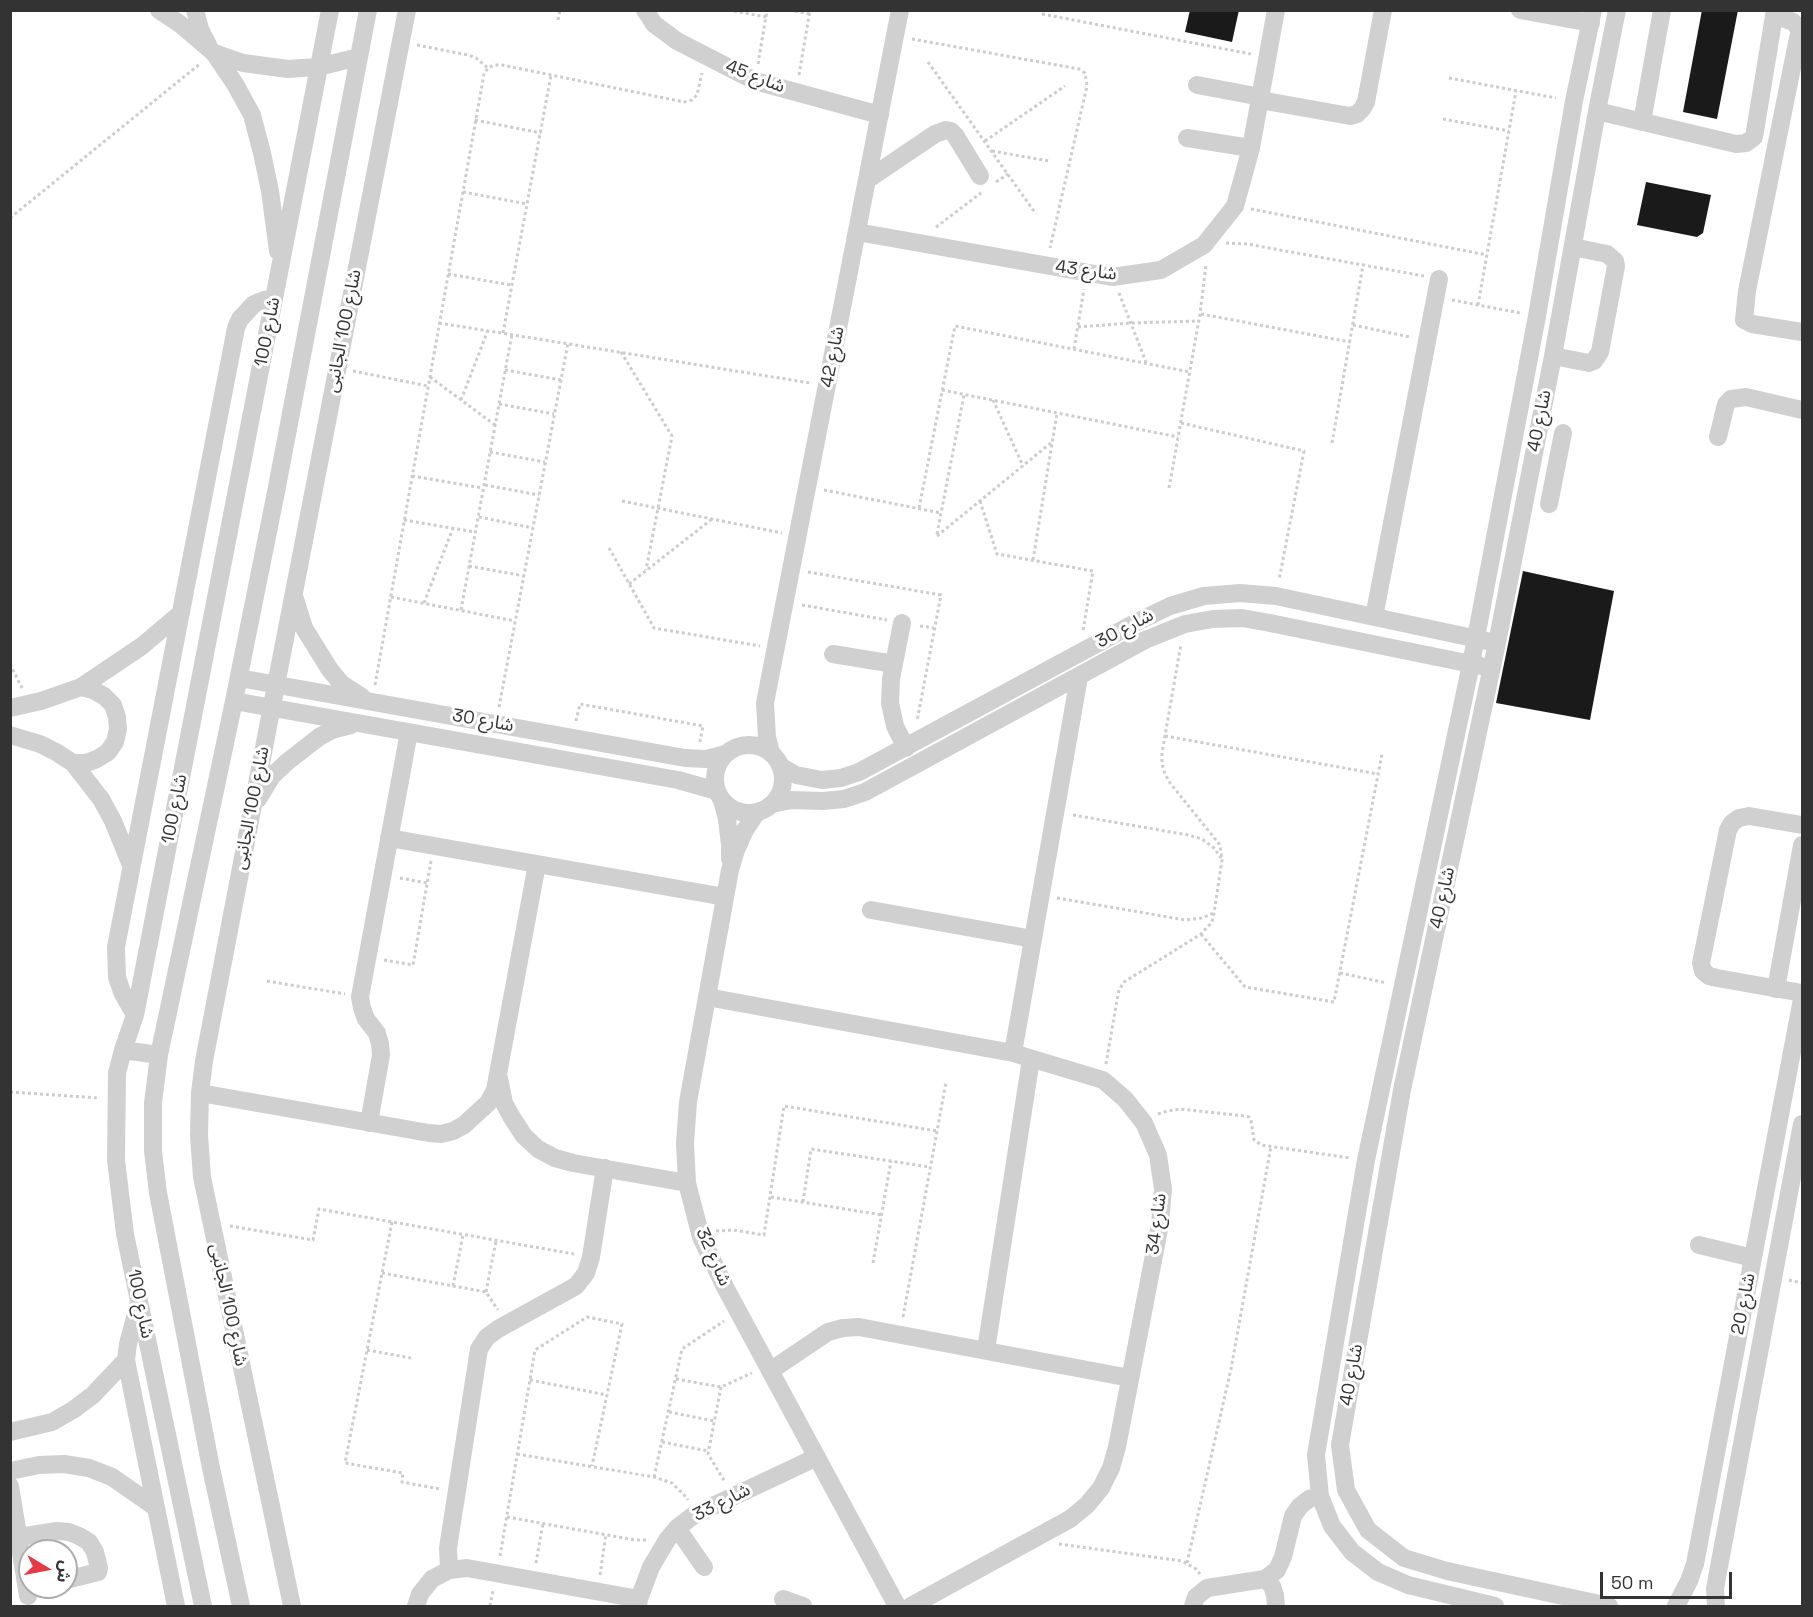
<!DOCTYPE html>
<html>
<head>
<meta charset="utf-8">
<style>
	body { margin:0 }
	#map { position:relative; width:1813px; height:1617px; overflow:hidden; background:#fff; font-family:"Space Grotesk","Noto Sans Arabic",sans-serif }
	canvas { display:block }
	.frame { position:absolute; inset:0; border:12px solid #333; pointer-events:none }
	.north { position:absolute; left:18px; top:1539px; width:60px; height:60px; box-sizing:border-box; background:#fff; border:2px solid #adadad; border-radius:50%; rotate:100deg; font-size:16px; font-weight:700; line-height:24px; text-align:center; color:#333 }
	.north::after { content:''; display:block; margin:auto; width:21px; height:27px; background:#e63946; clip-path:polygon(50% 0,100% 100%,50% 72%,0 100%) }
	.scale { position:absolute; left:1600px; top:1572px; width:132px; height:27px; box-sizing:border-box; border:3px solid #333; border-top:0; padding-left:8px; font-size:18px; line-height:21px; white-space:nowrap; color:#333; -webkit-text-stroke:4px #fff; paint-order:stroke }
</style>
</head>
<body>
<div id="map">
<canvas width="1813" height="1617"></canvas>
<div class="frame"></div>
<div class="north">ش</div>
<div class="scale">50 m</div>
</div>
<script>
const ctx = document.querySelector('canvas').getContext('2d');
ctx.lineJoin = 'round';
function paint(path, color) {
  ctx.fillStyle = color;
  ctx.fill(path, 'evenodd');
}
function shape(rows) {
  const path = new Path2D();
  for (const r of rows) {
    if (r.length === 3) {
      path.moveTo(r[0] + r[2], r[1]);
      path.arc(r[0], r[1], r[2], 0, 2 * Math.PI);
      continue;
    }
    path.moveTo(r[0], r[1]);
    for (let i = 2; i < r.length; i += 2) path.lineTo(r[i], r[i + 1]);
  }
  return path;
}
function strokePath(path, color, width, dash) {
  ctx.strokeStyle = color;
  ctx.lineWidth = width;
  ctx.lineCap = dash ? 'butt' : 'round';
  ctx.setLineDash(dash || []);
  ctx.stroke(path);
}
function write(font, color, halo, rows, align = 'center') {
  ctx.font = font + ' "Space Grotesk","Noto Sans Arabic",sans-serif';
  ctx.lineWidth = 6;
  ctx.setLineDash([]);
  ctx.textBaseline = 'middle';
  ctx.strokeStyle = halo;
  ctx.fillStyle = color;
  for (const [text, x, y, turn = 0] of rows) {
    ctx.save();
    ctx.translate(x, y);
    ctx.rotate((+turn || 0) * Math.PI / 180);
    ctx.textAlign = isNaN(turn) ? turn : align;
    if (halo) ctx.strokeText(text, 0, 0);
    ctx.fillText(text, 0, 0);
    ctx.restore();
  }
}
paint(shape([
	[1190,10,1239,10,1232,42,1185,32],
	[1702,10,1738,10,1717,119,1683,112],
	[1646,182,1711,195,1703,233,1697,237,1637,225],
	[1523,571,1614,591,1590,720,1496,703]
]), '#1a1a1a');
strokePath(shape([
	[728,10,766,17],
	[789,10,810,14],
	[1042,14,1251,54],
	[558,20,560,10],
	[912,39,1079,69,1085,73,1087,86,1050,248],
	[417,45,468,55,476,58,488,68],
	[928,62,1036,214],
	[758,64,767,10],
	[799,75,810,10],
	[1449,78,1556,98],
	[1443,119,1509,131],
	[475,120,541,133],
	[985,141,1065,86],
	[992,151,1049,161],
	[996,182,1008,174],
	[463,192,527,204],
	[1251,209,1487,255],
	[10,218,201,63],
	[936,227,981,193],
	[1226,243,1247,244,1424,276],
	[448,274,511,285],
	[1119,293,1146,362],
	[1452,300,1520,313],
	[1478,305,1516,91],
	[1201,314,1350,342],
	[439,323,810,383],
	[1353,325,1410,337],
	[1078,327,1131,323,1199,321],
	[503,333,551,75],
	[1074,349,1084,289],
	[621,352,672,436,646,570],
	[505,370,561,380],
	[353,371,428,386],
	[430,377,495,425],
	[942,390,1178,437],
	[461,400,488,330],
	[993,400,1023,466],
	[499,404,554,414],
	[1181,423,1304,451,1279,580],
	[1332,443,1363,265],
	[490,452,545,462],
	[412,476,483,488],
	[485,485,539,495],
	[1169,488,1200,314,1206,265],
	[824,490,941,513],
	[622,501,782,533],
	[980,501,997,554,1093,571,1083,631],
	[919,508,955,326,1190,372],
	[479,517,533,528],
	[404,520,475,532],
	[937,534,964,395],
	[937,536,1052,442],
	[609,548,654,628,760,646],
	[1033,560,1057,413],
	[469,566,524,576],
	[808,572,941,595,917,721],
	[629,584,712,519],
	[391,597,515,621],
	[424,603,453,528],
	[802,605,887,620],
	[461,610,512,334],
	[920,626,934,628],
	[10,664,22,688],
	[375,685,484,74,488,68,494,65,502,65,684,102,692,100,697,95,702,73],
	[499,707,568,343],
	[576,721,580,704,703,726,700,742],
	[1165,736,1378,774],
	[1073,815,1188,835,1202,839,1214,848,1221,858],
	[400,878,427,883],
	[1057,898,1186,920,1201,918,1214,913],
	[1201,934,1245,987,1334,1002,1382,754],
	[384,960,413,965,431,861],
	[1340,973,1387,983],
	[267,981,345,994],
	[1106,1064,1117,1000,1119,990,1124,982,1201,934,1212,922,1214,913,1222,860,1220,845,1170,783,1165,774,1162,764,1162,753,1181,644],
	[10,1092,99,1098],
	[1158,1114,1167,1111,1180,1109,1245,1116,1249,1117,1251,1120,1254,1140,1261,1145,1350,1158],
	[771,1197,882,1215],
	[803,1202,811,1149,930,1167],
	[392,1222,345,1463,403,1473,402,1482,440,1489],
	[230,1226,313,1240,319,1209,574,1254],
	[716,1231,733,1230,764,1235,784,1106,937,1131],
	[873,1263,891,1161],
	[382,1273,486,1292,498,1310],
	[1789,1280,1802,1283],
	[453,1286,463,1235],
	[486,1292,496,1241],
	[903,1317,946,1082],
	[367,1350,411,1358],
	[676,1379,721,1387,752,1373],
	[530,1380,607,1395],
	[721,1387,708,1454,725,1482],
	[669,1412,714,1421],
	[662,1442,708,1451],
	[517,1454,654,1477,672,1483,686,1497,688,1500],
	[654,1477,682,1349,724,1321],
	[507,1517,635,1540,647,1540],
	[1059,1544,1182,1561,1196,1569,1200,1574],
	[500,1556,535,1350,587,1317,622,1324,592,1466],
	[536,1563,543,1523],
	[1187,1563,1231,1369,1271,1146],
	[600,1575,606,1534],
	[490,1606,493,1590]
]), '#cdcdcd', 3, [3, 3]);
strokePath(shape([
	[159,10,180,24,214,53,235,84,252,115,262,153,270,191,278,251],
	[195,10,200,29,208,45],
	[645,10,654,24,677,41,755,81,880,115],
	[1520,10,1591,23],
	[1775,15,1793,22,1798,27,1799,33,1747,291,1744,320,1752,324,1802,332],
	[214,53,243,63,288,69,318,67,359,57],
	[1197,85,1261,97],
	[1260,100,1350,116,1357,114,1362,109,1366,102,1383,10],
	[1597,111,1736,144,1746,143,1754,137,1775,10],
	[1642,122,1662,10],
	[1187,138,1251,148],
	[867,180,935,134,946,130,951,131,955,135,980,176],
	[857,232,1112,277,1161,270,1204,245,1235,206,1251,148,1276,10],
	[1553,356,1589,363,1594,361,1600,352,1616,266,1615,261,1607,254,1573,247],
	[1718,437,1726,404,1731,399,1746,397,1802,410],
	[1549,504,1563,433],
	[294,596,304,628,330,670,342,684,362,697],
	[1374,617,1439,279],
	[902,623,891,679,890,703,895,726,906,748],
	[833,654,894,664],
	[239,678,685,758,706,759,726,754],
	[234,701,678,780,717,791],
	[10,708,41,701,81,687,142,646,181,613],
	[10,735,40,744,56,752,73,763,101,799,113,821,131,865],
	[749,779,34],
	[771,753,767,737,765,703,900,10],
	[73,763,86,763,97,759,108,752,115,742,118,729,117,717,113,705,104,696,93,690,81,687],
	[780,766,796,775,822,780,841,778,859,772,1137,622,1170,606,1204,596,1240,593,1276,596,1487,641],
	[258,799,272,776,287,762,319,737,332,730,351,725],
	[722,800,727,819,730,845,730,859],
	[772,804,791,800,823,801,844,799,865,792,1145,640,1185,624,1213,619,1242,618,1270,623,1481,666],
	[757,812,745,830,736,850,730,870,688,1102,685,1143,687,1183,701,1237,725,1287,897,1606],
	[1802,825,1749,816,1739,818,1732,823,1728,830,1701,963,1703,971,1709,976,1717,978,1802,993],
	[389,838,725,897],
	[871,910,1033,939],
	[1776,989,1802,845],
	[707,997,1013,1053,1103,1080,1125,1099,1144,1123,1158,1155,1163,1189,1160,1224,1117,1447,1111,1468,1101,1488,1087,1505,1070,1519,911,1606],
	[135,1015,122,992,117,977,116,947,236,328,240,319,254,304,264,300,274,298],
	[123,1050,159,1055],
	[1013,1053,1079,677],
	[499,1078,504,1103,511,1116,524,1136,538,1149,555,1158,573,1163,687,1183],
	[200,1093,429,1133,441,1134,453,1131,464,1125,488,1103,495,1090,537,864],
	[369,1123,381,1055,380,1044,377,1033,366,1019,362,1008,360,997,409,732],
	[1699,1245,1753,1258],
	[139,1302,128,1344,126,1360,176,1606],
	[986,1350,1031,1059],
	[770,1371,828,1332,843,1328,859,1327,1130,1378],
	[10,1432,52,1422,73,1410,93,1395,126,1360],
	[10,1471,39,1465,64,1464,89,1468,112,1477,155,1507],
	[10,1486,28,1596],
	[677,1528,704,1567],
	[46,1533,50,1551],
	[19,1537,57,1531,69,1532,79,1536,89,1542,95,1552,99,1568,98,1572,66,1580],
	[449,1570,448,1548,479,1349,487,1337,498,1329,576,1286,586,1273,591,1257,605,1168],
	[1265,1579,1272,1586,1275,1595,1276,1606],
	[42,1587,42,1589],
	[783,1599,803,1606],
	[203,1606,125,1234,116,1160,117,1073,123,1050,135,1015,330,10],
	[241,1606,211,1468,158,1193,153,1151,153,1103,159,1055,234,701,276,492,368,10],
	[292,1606,202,1177,199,1135,200,1093,204,1061,276,685,407,10],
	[416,1606,420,1594,432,1579,449,1570,467,1568,639,1599],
	[638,1606,639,1599,651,1567,667,1540,677,1528,694,1515,817,1457],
	[1193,1606,1196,1597,1207,1588,1265,1579,1277,1570,1283,1557,1293,1516,1300,1506,1309,1499,1320,1496],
	[1495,1606,1408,1585,1378,1572,1352,1552,1332,1526,1320,1496,1316,1455,1366,1160,1471,664,1537,316,1574,101,1593,10],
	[1609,1606,1447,1571,1404,1558,1368,1530,1346,1490,1340,1445,1402,1090,1497,643,1553,356,1597,111,1617,10],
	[1676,1606,1689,1581,1695,1564,1802,999],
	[1716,1606,1715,1589,1718,1572,1802,1124]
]), '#d0d0d0', 18);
write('18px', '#333', '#fff', [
	["شارع 45",755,77,21],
	["شارع 43",1086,271,7],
	["شارع 100 الجانبى",344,331,-79],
	["شارع 100",268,332,-79],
	["شارع 42",833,357,-79],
	["شارع 40",1540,421,-79],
	["شارع 30",1125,629,-28],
	["شارع 30",483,721,10],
	["شارع 100 الجانبى",252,808,-79],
	["شارع 100",175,809,-79],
	["شارع 40",1443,898,-78],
	["شارع 34",1157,1224,-83],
	["شارع 32",713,1257,66],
	["شارع 100",140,1304,78],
	["شارع 20",1744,1304,-79],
	["شارع 100 الجانبى",228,1305,78],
	["شارع 40",1352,1375,-80],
	["شارع 33",722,1503,-27]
]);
</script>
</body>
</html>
